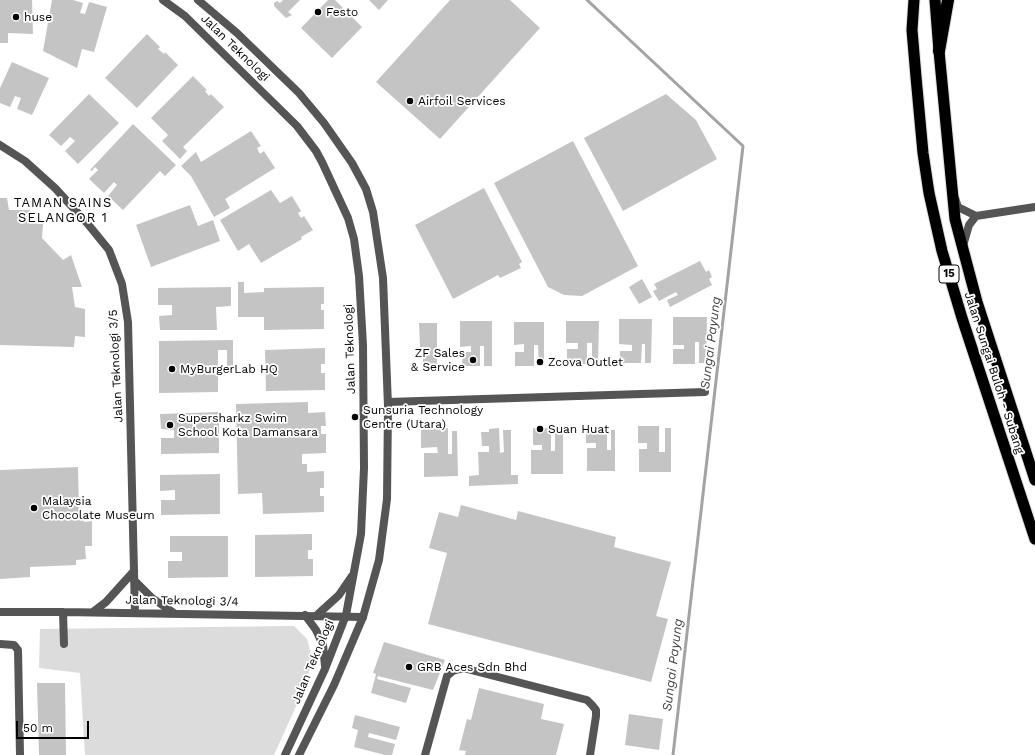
<!DOCTYPE html>
<html>
<head>
<meta charset="utf-8">
<style>
	body { margin:0 }
	#map { position:relative; width:1035px; height:755px; overflow:hidden; background:#fff; font-family:"Work Sans",sans-serif }
	canvas { display:block }
	.scale { position:absolute; left:16px; top:721px; width:73px; height:18px; box-sizing:border-box; border:2px solid #000; border-top:0; padding-left:5px; font-size:12px; line-height:14px; white-space:nowrap; color:#000; -webkit-text-stroke:3px #fff; paint-order:stroke }
</style>
</head>
<body>
<div id="map">
<canvas width="1035" height="755"></canvas>
<div class="scale">50 m</div>
</div>
<script>
const ctx = document.querySelector('canvas').getContext('2d');
ctx.lineJoin = 'round';
function paint(path, color) {
  ctx.fillStyle = color;
  ctx.fill(path, 'evenodd');
}
function shape(rows) {
  const path = new Path2D();
  for (const r of rows) {
    path.moveTo(r[0], r[1]);
    for (let i = 2; i < r.length; i += 2) path.lineTo(r[i], r[i + 1]);
  }
  return path;
}
function strokePath(path, color, width, dash) {
  ctx.strokeStyle = color;
  ctx.lineWidth = width;
  ctx.lineCap = dash ? 'butt' : 'round';
  ctx.setLineDash(dash || []);
  ctx.stroke(path);
}
function write(font, color, halo, rows, align = 'center') {
  ctx.font = font + ' "Work Sans",sans-serif';
  ctx.lineWidth = 3.5;
  ctx.setLineDash([]);
  ctx.textBaseline = 'middle';
  ctx.strokeStyle = halo;
  ctx.fillStyle = color;
  for (const [text, x, y, turn = 0] of rows) {
    ctx.save();
    ctx.translate(x, y);
    ctx.rotate((+turn || 0) * Math.PI / 180);
    ctx.textAlign = isNaN(turn) ? turn : align;
    if (halo) ctx.strokeText(text, 0, 0);
    ctx.fillText(text, 0, 0);
    ctx.restore();
  }
}
paint(shape([
	[294,626,307,639,312,658,307,682,274,755,85,755,80,673,39,668,40,629]
]), '#dcdcdc');
strokePath(shape([
	[587,0,743,146,673,755]
]), '#a3a3a3', 3);
paint(shape([
	[0,0,32,0,33,34,8,33,8,43,0,43],
	[52,0,73,0,83,3,80,13,85,14,89,2,107,7,94,52,82,49,77,68,43,51],
	[283,0,300,0,288,12,292,15,286,18,274,6,274,3,277,1,280,3],
	[328,0,335,0,362,27,332,58,301,28],
	[369,0,388,0,379,10],
	[450,0,510,0,540,28,440,139,376,82],
	[147,34,160,47,158,49,164,54,165,52,178,65,137,108,105,78],
	[12,62,49,78,32,115,17,109,21,98,15,96,10,107,0,103,0,88],
	[193,76,207,90,205,91,209,96,211,94,224,107,183,147,187,151,180,159,162,141,168,135,151,118],
	[89,94,119,123,78,164,65,151,75,141,70,137,61,146,49,135],
	[666,94,696,120,717,159,623,211,584,138],
	[133,124,176,165,165,176,160,171,123,210,108,196,117,185,114,182,104,193,89,179,98,170,95,167,92,171,90,170],
	[251,131,261,146,257,148,260,154,264,151,275,168,225,199,230,208,214,217,191,176,181,166,196,152,201,162],
	[573,141,638,266,582,296,564,295,548,287,494,183],
	[484,188,522,262,519,264,521,268,500,278,498,275,453,299,415,225],
	[271,190,280,203,292,196,301,211,298,213,301,218,304,216,313,230,301,237,302,239,261,263,249,244,238,251,220,220],
	[0,198,7,198,9,210,30,210,31,223,43,224,42,238,63,260,71,255,82,287,72,287,75,307,85,309,85,337,75,336,74,347,0,345],
	[190,205,198,226,213,220,220,241,151,267,136,225],
	[700,261,706,272,709,270,712,277,709,279,712,285,670,307,667,300,678,295,676,292,659,301,653,291,657,289,654,284],
	[642,279,652,297,639,304,629,287],
	[238,282,244,282,244,293,264,292,264,288,324,287,324,304,321,304,321,310,324,310,324,329,264,330,264,317,238,317],
	[231,287,231,306,216,307,217,330,160,330,159,316,172,315,172,305,158,305,158,288],
	[673,317,707,317,706,363,699,363,699,342,695,342,695,364,673,364,673,349,684,349,684,345,673,345],
	[619,319,652,319,651,363,645,363,645,344,642,344,641,363,620,363,620,351,632,351,632,345,619,344],
	[460,321,492,321,492,366,484,366,484,346,480,346,480,366,462,366,463,352,471,352,471,346,460,347],
	[566,321,599,321,598,364,592,364,592,343,587,343,587,364,567,364,567,349,578,349,578,343,566,343],
	[514,322,544,322,544,365,539,365,538,345,534,345,534,366,515,366,515,352,524,352,524,344,514,345],
	[419,323,437,323,437,365,423,366,423,347,420,348],
	[233,340,233,370,227,370,227,350,218,350,218,392,159,393,159,341],
	[325,348,325,364,321,364,321,373,325,373,325,390,266,391,265,350],
	[308,402,308,413,325,412,326,426,321,426,321,434,326,434,326,453,302,454,302,464,307,464,307,472,324,471,324,488,320,488,320,496,324,496,324,512,263,514,262,493,238,494,236,404],
	[219,412,219,453,161,454,161,438,174,438,174,430,161,429,160,414],
	[638,426,659,426,659,452,665,452,665,428,671,428,671,472,639,472,639,449,647,449,647,443,638,443],
	[555,427,563,427,563,474,531,474,531,450,542,450,542,445,533,445,533,428,551,428,551,451,555,451],
	[586,427,607,427,607,450,611,450,611,430,615,430,615,471,587,471,587,448,596,448,596,443,586,443],
	[448,428,448,454,452,454,452,431,457,431,458,476,424,477,424,453,438,453,437,447,421,448,421,429],
	[499,428,500,453,504,452,503,430,511,430,511,475,518,475,518,484,469,486,469,476,479,475,478,452,489,452,489,446,482,446,481,432,489,432,489,429],
	[78,467,79,516,83,516,84,522,92,521,92,546,85,546,86,559,76,560,76,565,30,567,30,577,0,579,0,470],
	[220,474,220,514,161,515,161,500,175,500,175,490,160,491,160,475],
	[461,505,516,520,518,511,616,537,614,547,671,562,656,616,668,619,651,682,428,624,447,553,429,548,439,512,458,517],
	[312,534,312,550,308,550,308,559,313,559,313,576,255,577,255,535],
	[170,536,228,536,228,577,168,578,168,561,182,561,182,552,170,552],
	[384,642,445,660,433,690,378,676,377,679,411,688,406,703,371,693,376,674,373,673],
	[37,683,65,683,66,755,39,755],
	[479,688,544,704,541,719,564,724,556,755,465,755,466,751,459,750,467,719,471,720],
	[629,714,663,719,659,750,625,745],
	[355,715,400,727,396,740,369,733,368,737,395,744,392,755,385,755,354,747,358,730,352,728]
]), '#c4c4c4');
const trunk = shape([
	[914,0,912,30,916,77,923,153,929,193,942,251,962,318,1035,539],
	[935,0,939,51,955,219,977,302,1035,480]
]);
const motorway = shape([
	[939,51,948,0]
]);
strokePath(trunk, '#dbdbdb', 13);
strokePath(motorway, '#dbdbdb', 14);
strokePath(shape([
	[0,145,25,161,55,188,87,223,109,250,122,284,128,322,135,613],
	[955,198,958,207,976,216,1035,207],
	[963,246,969,225,976,216],
	[388,402,705,392],
	[134,580,152,598,174,613],
	[0,612,63,612,363,617],
	[63,612,64,644],
	[93,612,106,602,134,571],
	[0,644,14,645,18,650,20,755],
	[425,755,447,676,453,671,460,669,467,669,587,700,592,705,596,710,596,716,590,755]
]), '#555', 8);
strokePath(shape([
	[163,0,185,16,297,126,316,151,322,162,348,218,354,239,359,276,363,345,364,468,361,534,346,615,325,669,285,755],
	[198,0,237,33,299,93,324,123,352,163,366,189,373,212,383,278,388,406,387,499,379,560,363,617,334,685,299,755],
	[305,615,316,630,323,645,325,666],
	[317,615,339,595,352,576]
]), '#555', 8);
strokePath(trunk, '#000', 11);
strokePath(motorway, '#000', 12);
for (const [x, y, r, color] of [
	[318,12,4,"#000"],
	[16,17,4,"#000"],
	[410,101,4,"#000"],
	[473,360,4,"#000"],
	[540,362,4,"#000"],
	[172,369,4,"#000"],
	[355,417,4,"#000"],
	[170,425,4,"#000"],
	[540,429,4,"#000"],
	[34,508,4,"#000"],
	[409,667,4,"#000"]
]) {
  const dot = new Path2D();
  dot.arc(x, y, r, 0, 2 * Math.PI);
  ctx.fillStyle = color;
  ctx.fill(dot);
  strokePath(dot, '#fff', 1.5);
}
for (const [x, y, w] of [
	[949,274,20]
]) {
  const box = new Path2D();
  box.roundRect(x - w / 2, y - 9, w, 18, 3);
  ctx.fillStyle = '#fff';
  ctx.fill(box);
  strokePath(box, '#000', 1);
}
write('bold 11px', '#000', null, [
	["15",949,274]
]);
write('12px', '#000', '#fff', [
	["Festo",326,12],
	["huse",24,17],
	["Airfoil Services",418,101],
	["ZF Sales",465,353,"right"],
	["& Service",465,367,"right"],
	["Zcova Outlet",548,362],
	["MyBurgerLab HQ",180,369],
	["Sunsuria Technology",363,410],
	["Centre (Utara)",363,424],
	["Supersharkz Swim",178,418],
	["School Kota Damansara",178,432],
	["Suan Huat",548,429],
	["Malaysia",42,501],
	["Chocolate Museum",42,515],
	["GRB Aces Sdn Bhd",417,667]
], 'left');
write('12px', '#000', '#fff', [
	["Jalan Teknologi",235,48,44],
	["Jalan Teknologi",350,349,-92],
	["Jalan Teknologi 3/5",116,366,-93],
	["Jalan Sungai Buloh - Subang",994,373,72],
	["Jalan Teknologi 3/4",182,601,1],
	["Jalan Teknologi",313,662,-67]
]);
ctx.letterSpacing = '1px';
write('13px', '#000', '#fff', [
	["TAMAN SAINS",63,203],
	["SELANGOR 1",63,218]
]);
ctx.letterSpacing = '0px';
write('italic 13px', '#444', '#fff', [
	["Sungai Payung",711,343,-83],
	["Sungai Payung",673,665,-83]
]);
</script>
</body>
</html>
